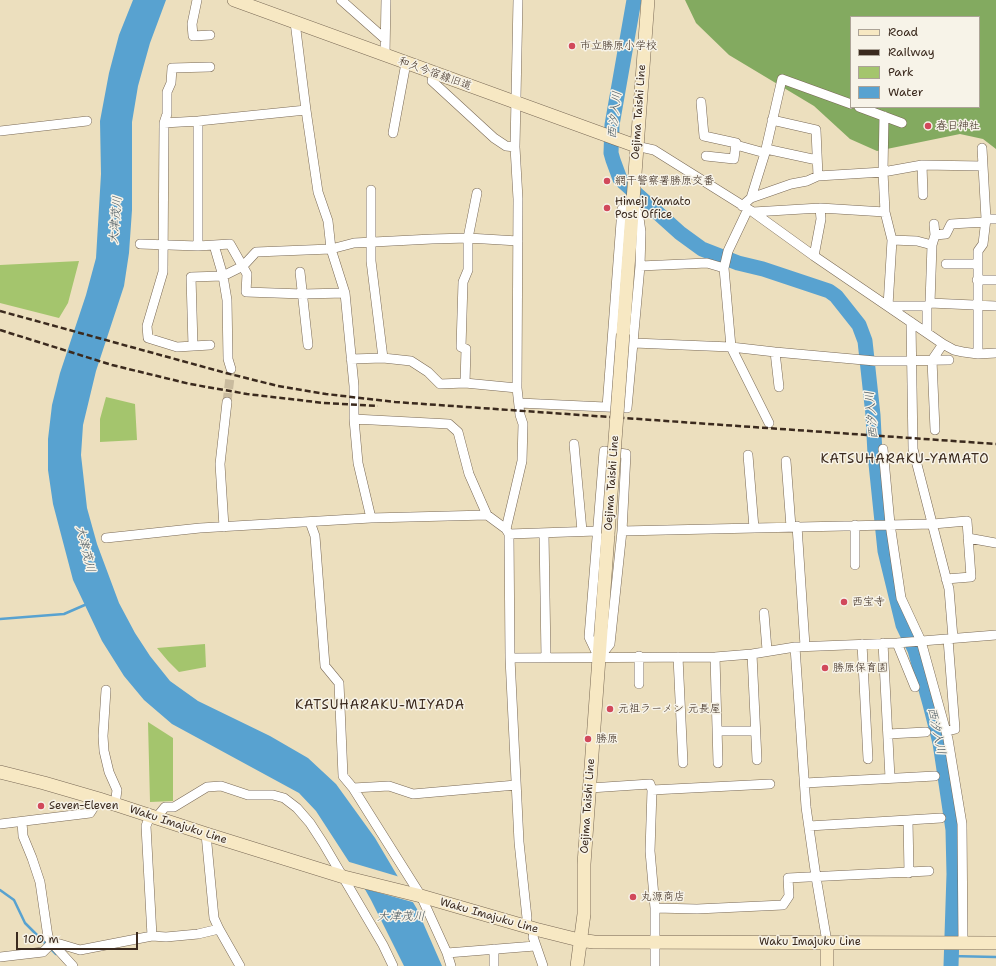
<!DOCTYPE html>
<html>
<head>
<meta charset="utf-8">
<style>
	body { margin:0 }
	#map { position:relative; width:996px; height:966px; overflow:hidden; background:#ecdfbe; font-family:"Shantell Sans",sans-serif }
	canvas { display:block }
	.legend { position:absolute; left:850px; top:16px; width:130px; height:92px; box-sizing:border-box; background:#f7f3e8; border:1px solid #aca397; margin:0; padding:5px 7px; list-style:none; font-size:12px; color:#3b2a1e }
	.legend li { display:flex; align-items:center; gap:8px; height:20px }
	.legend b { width:20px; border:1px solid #aca397 }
	.scale { position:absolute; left:16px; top:932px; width:122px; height:18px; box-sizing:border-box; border:2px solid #3b2a1e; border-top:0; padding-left:5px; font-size:12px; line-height:14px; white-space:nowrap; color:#3b2a1e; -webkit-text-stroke:3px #f7f3e8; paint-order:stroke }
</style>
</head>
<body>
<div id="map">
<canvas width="996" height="966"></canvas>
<ul class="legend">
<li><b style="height:5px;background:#f7e8c3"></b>Road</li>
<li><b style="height:5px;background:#3b2a1e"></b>Railway</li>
<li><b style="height:11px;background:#a4c56d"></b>Park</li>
<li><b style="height:11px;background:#58a2d0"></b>Water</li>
</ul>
<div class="scale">100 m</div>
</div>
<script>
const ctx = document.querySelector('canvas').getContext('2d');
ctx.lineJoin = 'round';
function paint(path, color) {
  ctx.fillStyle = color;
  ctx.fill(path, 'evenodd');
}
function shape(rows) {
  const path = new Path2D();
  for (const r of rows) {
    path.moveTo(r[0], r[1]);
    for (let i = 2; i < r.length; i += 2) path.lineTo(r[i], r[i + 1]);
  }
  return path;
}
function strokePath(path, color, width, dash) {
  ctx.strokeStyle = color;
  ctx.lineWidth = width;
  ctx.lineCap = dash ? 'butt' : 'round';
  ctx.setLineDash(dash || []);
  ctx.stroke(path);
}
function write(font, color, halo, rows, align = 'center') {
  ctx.font = font + ' "Shantell Sans","Klee One",sans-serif';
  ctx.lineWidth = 3;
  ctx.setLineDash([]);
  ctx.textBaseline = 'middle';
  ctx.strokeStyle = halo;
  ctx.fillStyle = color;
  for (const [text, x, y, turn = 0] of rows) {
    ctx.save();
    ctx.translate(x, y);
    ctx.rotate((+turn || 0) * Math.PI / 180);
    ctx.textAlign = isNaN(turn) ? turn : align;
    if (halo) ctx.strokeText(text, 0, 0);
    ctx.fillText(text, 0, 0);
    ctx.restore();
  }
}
paint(shape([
	[79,261,68,303,59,318,0,303,0,265],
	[106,397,135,404,137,440,100,442,100,419],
	[205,644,206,667,179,672,168,661,157,648],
	[148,722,173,738,173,801,150,802]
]), '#a4c56d');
paint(shape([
	[685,0,996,0,996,149,983,139,960,134,877,151,850,139,814,106,729,55,696,23],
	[851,17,979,17,979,107,851,107]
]), '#83aa60');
paint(shape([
	[133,0,166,0,150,43,138,86,132,122,132,210,129,253,124,286,96,371,83,425,81,455,87,508,97,544,119,603,135,633,150,656,170,681,198,701,270,736,308,758,336,784,375,838,417,909,442,966,404,966,371,900,353,868,316,811,299,793,172,724,144,700,124,676,102,641,73,580,53,504,48,470,48,439,52,405,60,373,86,295,96,258,101,174,100,121,109,73,119,35]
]), '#58a2d0');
paint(shape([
	[346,861,400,877,416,903,362,888]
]), '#ecdfbe');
strokePath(shape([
	[0,619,64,614,87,604],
	[0,890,14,900,25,923,56,954],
	[950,956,996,957]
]), '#58a2d0', 2.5);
strokePath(shape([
	[634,0,612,125,611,153,613,160,620,179,680,233,702,249,738,263,763,269,829,291,836,296,859,325,865,341,873,415,875,454,885,551,903,625,915,650,930,704,940,743,953,830,954,874,951,966]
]), '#58a2d0', 15);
strokePath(shape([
	[227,402,231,369]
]), '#c9bb9e', 9, [9, 4.5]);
const street = shape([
	[197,0,192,24,193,36,210,35],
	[341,0,385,39],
	[295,22,306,110,318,192,328,221,331,249,345,293,354,386,354,419,358,463,371,518],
	[385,55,386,0],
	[210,67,172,68,171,83,167,92,167,114,164,123,163,272,147,326,148,338,177,347,210,345],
	[434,73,432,81,494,138,506,146,515,147],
	[701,102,704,136,736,143,734,159,706,156],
	[859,107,902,123],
	[884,116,883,172,885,212,892,240,888,306,927,306,930,303,996,306],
	[772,120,816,130,818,176],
	[198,121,198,246],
	[164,123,198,121,306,110],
	[0,131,87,121],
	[393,133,406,63],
	[736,145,765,153],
	[636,146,654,150,753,212,814,256,943,344,954,350,963,352,978,354,996,353],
	[766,149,817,160],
	[922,165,923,195],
	[371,190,371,261,383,358],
	[751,198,765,153,782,79,851,104],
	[742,206,751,198,791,184,807,181,818,176,883,172,922,165,983,166],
	[748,209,728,251,724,268,731,347,769,423],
	[753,212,820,208,885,212],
	[986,219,996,219],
	[935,235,946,234,951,224,985,222],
	[892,240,917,241,932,245],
	[140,244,198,246,230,244,247,274,246,292,303,294,345,293],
	[214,245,223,276,227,300,228,359,231,369],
	[814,256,821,219,820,208],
	[946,264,977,264],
	[640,266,707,263,724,268],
	[300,272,308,345],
	[977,280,996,280],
	[930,303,932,245,935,235,934,224],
	[911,322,913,449,949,589,953,638],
	[927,333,927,306],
	[634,343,731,347,775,352,875,361,949,360],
	[193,346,191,277,223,276,243,266,256,252,331,249,354,243,432,239,468,238,518,241],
	[775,352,779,387],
	[978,354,978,251,983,244,986,219,982,148],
	[351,359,383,358,411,361,428,372,440,384,465,383,517,388],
	[465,383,466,349,461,347,463,282,468,270,468,238,477,193],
	[519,403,627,408,640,266,641,232,639,218,632,200,622,209,607,407],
	[354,419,449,424,458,432,469,474,487,515],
	[935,430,932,360,943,344],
	[574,444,582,531],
	[883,449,890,524,901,598,921,641,948,739,962,824,963,943],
	[604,451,626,454,622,531,610,644,599,658,589,637,604,451],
	[748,455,754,528],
	[786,461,791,527],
	[310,522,315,536,325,666,339,683,343,776,353,788,421,896,447,953,451,966],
	[855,525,855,565],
	[797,526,805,646],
	[224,527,220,464,227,402],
	[506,529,522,461,523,424,520,415,517,388,518,199,515,147,518,0],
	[622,531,933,524,967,521,971,577,946,579],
	[544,533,546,658],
	[509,534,510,658,519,842,527,918,525,926],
	[106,538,200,528,371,518,487,515,506,529,509,534,597,531],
	[968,538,996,543],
	[764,613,767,650],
	[883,643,890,778],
	[897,643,915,687],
	[862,644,868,759],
	[795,647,806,807,816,877,827,942],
	[752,654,757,760],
	[678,657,683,763],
	[715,657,718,763],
	[510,658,715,657,752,654,795,647,897,643,996,635],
	[639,684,639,656],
	[106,690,103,736,104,751,109,772,117,790,115,805],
	[718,731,755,731],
	[946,731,955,729,948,639],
	[888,734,926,732],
	[805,783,935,776],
	[353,788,389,786,413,794,516,785],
	[590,788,650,784,652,790,650,851,655,908,655,966],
	[652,790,770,784],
	[156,818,165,807,174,807,207,787,221,786,248,795,273,795,284,798,297,808,310,823,323,843,383,945,393,966],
	[908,820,909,873],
	[22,822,23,836,32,858,40,882,48,937,52,943,73,966],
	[0,824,90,813,99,799],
	[809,826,941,818],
	[206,834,214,918,219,929,240,966],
	[655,908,697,909,783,905,789,896,788,878,929,871],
	[535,929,533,937,543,966],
	[152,936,166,937,198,934,219,929],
	[494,949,494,966],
	[447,953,535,946],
	[0,957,43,952,52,943,60,944,80,950,152,936,146,826,150,816]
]);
const secondary = shape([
	[234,0,636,146],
	[623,334,648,0],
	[0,772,44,783,99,799,206,834,344,877,421,896,535,929,579,940,594,942,996,943],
	[827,942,827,966],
	[577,966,584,914,584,864,608,534]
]);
strokePath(street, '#796956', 10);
strokePath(secondary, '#796956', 14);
strokePath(street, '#fff', 9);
strokePath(secondary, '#f7e8c3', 13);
strokePath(shape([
	[0,311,226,373,278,386,326,394,395,402,996,444],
	[0,330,112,365,190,384,247,394,324,403,378,406]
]), '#3b2a1e', 2.5, [6, 3]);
const secondaryBridge = shape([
	[608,534,623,334]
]);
strokePath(secondaryBridge, '#796956', 14, []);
strokePath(secondaryBridge, '#f7e8c3', 13);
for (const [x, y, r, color] of [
	[572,46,4,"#d1495b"],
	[928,126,4,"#d1495b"],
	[607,181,4,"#d1495b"],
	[607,208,4,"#d1495b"],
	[844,602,4,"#d1495b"],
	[825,668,4,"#d1495b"],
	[610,709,4,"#d1495b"],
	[588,739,4,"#d1495b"],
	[41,806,4,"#d1495b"],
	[633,897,4,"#d1495b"]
]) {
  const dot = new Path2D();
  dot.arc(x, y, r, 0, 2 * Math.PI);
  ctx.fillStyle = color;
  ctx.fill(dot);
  strokePath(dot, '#f7f3e8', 1.5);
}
write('11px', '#3b2a1e', '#f7f3e8', [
	["市立勝原小学校",580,46],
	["春日神社",936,126],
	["網干警察署勝原交番",615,181],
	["Himeji Yamato",615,202],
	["Post Office",615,215],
	["西宝寺",852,602],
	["勝原保育園",833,668],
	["元祖ラーメン 元長屋",618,709],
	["勝原",596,739],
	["Seven-Eleven",49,806],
	["丸源商店",641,897]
], 'left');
write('11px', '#3b2a1e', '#f7f3e8', [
	["和久今宿線旧道",435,74,20],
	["Oejima Taishi Line",639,112,-86],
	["Oejima Taishi Line",612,483,-86],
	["Oejima Taishi Line",588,806,-86],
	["Waku Imajuku Line",178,825,18],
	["Waku Imajuku Line",489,916,16],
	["Waku Imajuku Line",810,942]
]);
write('italic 12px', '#45545c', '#f7f3e8', [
	["西汐入川",615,115,-83],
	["大津茂川",116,220,-85],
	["西汐入川",872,415,-95],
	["大津茂川",85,549,76],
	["西汐入川",936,731,78],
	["大津茂川",401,917]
]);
ctx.letterSpacing = '1px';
write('13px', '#3b2a1e', '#f7f3e8', [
	["KATSUHARAKU-YAMATO",905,460],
	["KATSUHARAKU-MIYADA",380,706]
]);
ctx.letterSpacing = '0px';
</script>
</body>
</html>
